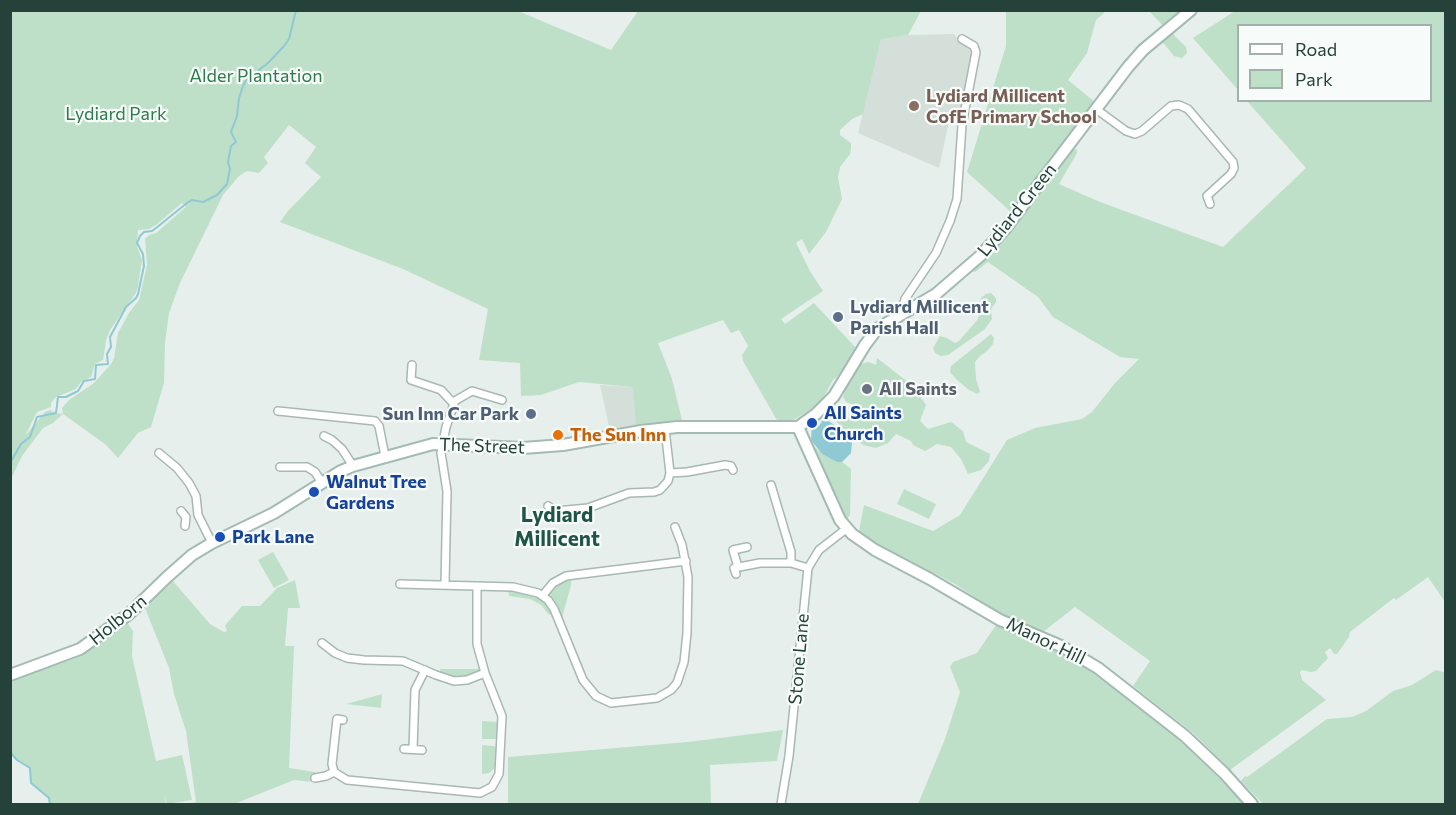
<!DOCTYPE html>
<html>
<head>
<meta charset="utf-8">
<style>
	body { margin:0 }
	#map { position:relative; width:1456px; height:815px; overflow:hidden; background:#e6efeb; font-family:Commissioner,sans-serif }
	canvas { display:block }
	.frame { position:absolute; inset:0; border:12px solid #24423a; pointer-events:none }
	.legend { position:absolute; left:1237px; top:24px; width:195px; height:78px; box-sizing:border-box; background:#f7fbf9; border:2px solid #a3b1ad; margin:0; padding:8px 10px; list-style:none; font-size:18px; color:#24423a }
	.legend li { display:flex; align-items:center; gap:12px; height:30px }
	.legend b { width:30px; border:2px solid #a3b1ad }
</style>
</head>
<body>
<div id="map">
<canvas width="1456" height="815"></canvas>
<div class="frame"></div>
<ul class="legend">
<li><b style="height:8px;background:#fff"></b>Road</li>
<li><b style="height:16px;background:#bfe0c8"></b>Park</li>
</ul>
</div>
<script>
const ctx = document.querySelector('canvas').getContext('2d');
ctx.lineJoin = 'round';
function paint(path, color) {
  ctx.fillStyle = color;
  ctx.fill(path, 'evenodd');
}
function shape(rows) {
  const path = new Path2D();
  for (const r of rows) {
    path.moveTo(r[0], r[1]);
    for (let i = 2; i < r.length; i += 2) path.lineTo(r[i], r[i + 1]);
  }
  return path;
}
function strokePath(path, color, width, dash) {
  ctx.strokeStyle = color;
  ctx.lineWidth = width;
  ctx.lineCap = dash ? 'butt' : 'round';
  ctx.setLineDash(dash || []);
  ctx.stroke(path);
}
function write(font, color, halo, rows, align = 'center') {
  ctx.font = font + ' Commissioner,sans-serif';
  ctx.lineWidth = 4.5;
  ctx.setLineDash([]);
  ctx.textBaseline = 'middle';
  ctx.strokeStyle = halo;
  ctx.fillStyle = color;
  for (const [text, x, y, turn = 0] of rows) {
    ctx.save();
    ctx.translate(x, y);
    ctx.rotate((+turn || 0) * Math.PI / 180);
    ctx.textAlign = isNaN(turn) ? turn : align;
    if (halo) ctx.strokeText(text, 0, 0);
    ctx.fillText(text, 0, 0);
    ctx.restore();
  }
}
paint(shape([
	[954,34,957,39,965,43,971,52,972,61,963,115,951,112,939,168,858,133,881,38,908,35],
	[600,385,634,387,636,427,610,431]
]), '#d4dfda');
paint(shape([
	[11,11,518,11,611,50,638,11,921,11,908,35,881,39,863,114,852,119,840,130,840,135,851,143,851,148,850,154,840,167,838,177,842,199,826,232,809,254,802,239,796,243,810,271,823,291,781,319,785,324,814,303,857,349,837,377,833,380,822,400,810,410,790,422,778,422,743,361,742,355,748,346,742,335,739,330,731,333,723,320,658,343,672,379,682,420,636,427,633,387,579,382,541,395,521,396,520,363,479,360,488,309,403,269,280,222,288,211,321,177,305,163,316,147,289,125,264,157,268,163,259,173,247,171,239,176,223,195,180,283,169,313,165,343,164,383,151,427,138,433,118,458,105,444,63,414,53,423,43,428,22,456,11,479],
	[182,203,186,207,156,233,149,235,145,239,147,265,139,300,129,313,118,333,114,358,111,364,94,383,69,400,62,408,63,414,55,413,50,410,45,412,25,436,37,412,51,407,51,403,56,397,76,389,81,382,91,377,95,364,103,360,106,341,110,330,136,293,138,286,142,260,137,246,138,230,149,229,156,225],
	[1006,11,1106,11,1096,20,1087,53,1068,80,1096,103,1055,153,1012,213,967,172,1006,46],
	[1149,11,1184,11,1165,28],
	[1235,11,1445,11,1445,602,1428,577,1396,600,1394,598,1350,632,1349,637,1337,654,1334,654,1330,648,1325,652,1328,658,1316,671,1311,672,1302,670,1300,672,1302,680,1326,700,1230,770,1193,733,1133,686,1150,661,1075,607,1043,632,1001,615,955,584,924,568,885,551,863,537,859,531,864,505,933,531,960,515,1007,440,1035,428,1082,419,1092,412,1115,383,1139,359,1120,357,1053,317,1038,297,988,262,975,272,970,270,1071,148,1077,150,1077,153,1059,184,1100,202,1223,247,1306,168,1247,101,1430,100,1430,26,1238,26,1238,90,1193,38],
	[1173,34,1186,47,1187,53,1182,58,1174,56,1160,39,1164,35],
	[991,293,996,298,996,302,991,309,992,319,985,329,948,355,941,356,935,353,933,348,940,336,947,338,955,343,959,341,978,319,981,298,986,294],
	[991,334,994,338,993,344,987,351,980,356,975,362,976,379,980,392,977,394,969,390,956,379,950,372,951,366],
	[877,358,913,386,926,405,920,421,928,429,951,422,963,431,966,442,990,454,989,461,981,470,968,474,961,459,951,447,937,444,925,451,913,445,911,441,896,434,888,443,876,448,863,445,843,429,836,421,836,413,854,421,874,413,877,408,860,408,846,402,843,397,847,385,859,364,869,362,876,365],
	[807,439,822,454,837,462,842,462,851,469,850,515,847,519,814,460],
	[904,489,936,504,929,519,897,504],
	[273,552,289,580,274,588,258,560],
	[571,578,571,585,562,618,549,593,550,589,561,581],
	[172,580,210,624,224,632,227,631,225,626,227,623,242,606,260,606,277,588,295,580,300,608,288,608,285,646,294,646,289,768,315,772,313,782,294,780,234,804,187,804,196,802,186,731,174,694,169,668,145,608,157,592],
	[508,589,532,593,545,601,554,612,549,615,541,605,530,599,509,596],
	[127,622,133,631,132,656,156,761,182,755,192,800,167,804,164,795,166,804,50,804,49,798,31,783,30,768,17,760,11,753,11,681,79,657],
	[998,622,1078,657,1169,726,1244,804,918,804,945,739,960,692,950,667,953,662,977,653],
	[440,669,480,669,474,675,459,678,441,674],
	[1436,670,1443,672,1445,671,1445,804,1263,804,1241,781,1245,776,1247,777,1327,719,1352,717,1366,711,1393,691,1412,685],
	[382,694,381,708,346,704,379,695],
	[482,721,499,722,498,736,495,739,482,739],
	[783,730,777,761,710,765,711,804,508,804,508,757,688,742],
	[482,745,494,746,498,750,497,766,489,773,482,774]
]), '#bfe0c8');
paint(shape([
	[824,418,842,430,852,443,851,453,842,462,837,462,822,454,811,440,812,425,819,426]
]), '#8ec9d4');
strokePath(shape([
	[10,463,21,444,30,437,37,417,56,413,58,397,66,397,78,391,84,381,95,379,96,365,108,364,107,354,111,347,110,337,126,307,136,298,138,294,144,266,143,254,137,243,140,236,144,232,152,231,156,228,187,203,192,200,203,202,217,195,227,184,230,169,228,162,231,146,236,142,231,132,237,116,239,98,243,86,246,80,268,63,284,46,289,39,296,10],
	[10,752,17,760,30,768,31,783,49,798,50,804]
]), '#8ec9d4', 2);
const street = shape([
	[1096,109,1126,131,1135,134,1142,131,1171,106,1179,105,1188,109,1233,162,1234,168,1231,174,1207,196,1210,204],
	[906,313,903,307,905,299,936,253,950,221,957,199,962,125,976,52,974,46,962,39],
	[412,365,411,380,441,390,454,404,446,427,441,453,447,491,445,584],
	[453,402,472,391,502,400],
	[278,411,375,421,379,426,385,456],
	[324,436,332,440,342,449,353,466],
	[159,453,177,468,189,483,196,496,198,515,212,543],
	[280,467,307,467,315,472,322,483],
	[670,473,687,472,725,465,731,466,733,470],
	[771,485,791,552,791,563],
	[548,506,556,511,588,508,629,493,654,492,660,490,668,481,670,473,665,429],
	[181,511,186,517,185,526],
	[738,567,733,550,747,547],
	[736,574,734,568,760,563,791,563,808,568],
	[400,584,513,587,538,593,548,600,554,609,583,680,596,696,611,703,657,698,671,690,677,683,684,662,687,633,688,577,682,545,675,527],
	[543,595,553,583,566,576,686,561],
	[322,643,335,653,347,658,364,660,403,661,436,675,454,681,467,680,485,673],
	[343,720,337,719,332,764,334,772,347,780,480,793,492,787,499,774,502,716,485,673,477,644,477,586],
	[404,749,422,750],
	[413,749,415,690,425,670],
	[315,778,326,776,334,772],
	[781,804,789,756,808,568,819,550,846,529]
]);
const secondary = shape([
	[798,427,840,520,852,534,875,550,930,579,1000,620,1061,646,1098,668,1185,736,1224,773,1252,804],
	[10,675,80,649,129,614,166,578,192,555,212,543,274,513,341,471,353,466,433,444,523,448,563,445,641,431,677,427,798,427,816,414,834,396,865,345,877,329,936,294,980,256,1005,229,1128,67,1143,50,1191,10]
]);
strokePath(street, '#a8b8b2', 10);
strokePath(secondary, '#a4bbb3', 14);
strokePath(street, '#fff', 7);
strokePath(secondary, '#fff', 10);
for (const [x, y, r, color] of [
	[914,106,6,"#8d6e63"],
	[838,317,6,"#5c6f8a"],
	[867,389,6,"#6b7280"],
	[531,414,6,"#5c6f8a"],
	[812,423,6,"#1a4fb4"],
	[558,435,6,"#e8710a"],
	[314,492,6,"#1a4fb4"],
	[220,537,6,"#1a4fb4"]
]) {
  const dot = new Path2D();
  dot.arc(x, y, r, 0, 2 * Math.PI);
  ctx.fillStyle = color;
  ctx.fill(dot);
  strokePath(dot, '#f7fbf9', 2);
}
write('18px', '#2d7a4b', '#f7fbf9', [
	["Alder Plantation",256,76],
	["Lydiard Park",116,114]
]);
write('bold 18px', '#785e54', '#f7fbf9', [
	["Lydiard Millicent",926,96],
	["CofE Primary School",926,117]
], 'left');
write('18px', '#24423a', '#f7fbf9', [
	["Lydiard Green",1017,210,-51],
	["The Street",482,446,2],
	["Holborn",118,620,-39],
	["Manor Hill",1046,641,26],
	["Stone Lane",799,659,-85]
]);
write('bold 18px', '#4e5e75', '#f7fbf9', [
	["Lydiard Millicent",850,307],
	["Parish Hall",850,328],
	["Sun Inn Car Park",519,414,"right"]
], 'left');
write('bold 18px', '#5b616d', '#f7fbf9', [
	["All Saints",879,389]
], 'left');
write('bold 18px', '#164399', '#f7fbf9', [
	["All Saints",824,413],
	["Church",824,434],
	["Walnut Tree",326,482],
	["Gardens",326,503],
	["Park Lane",232,537]
], 'left');
write('bold 18px', '#c56008', '#f7fbf9', [
	["The Sun Inn",570,435]
], 'left');
write('bold 21px', '#1f5548', '#f7fbf9', [
	["Lydiard",557,515],
	["Millicent",557,539]
]);
</script>
</body>
</html>
